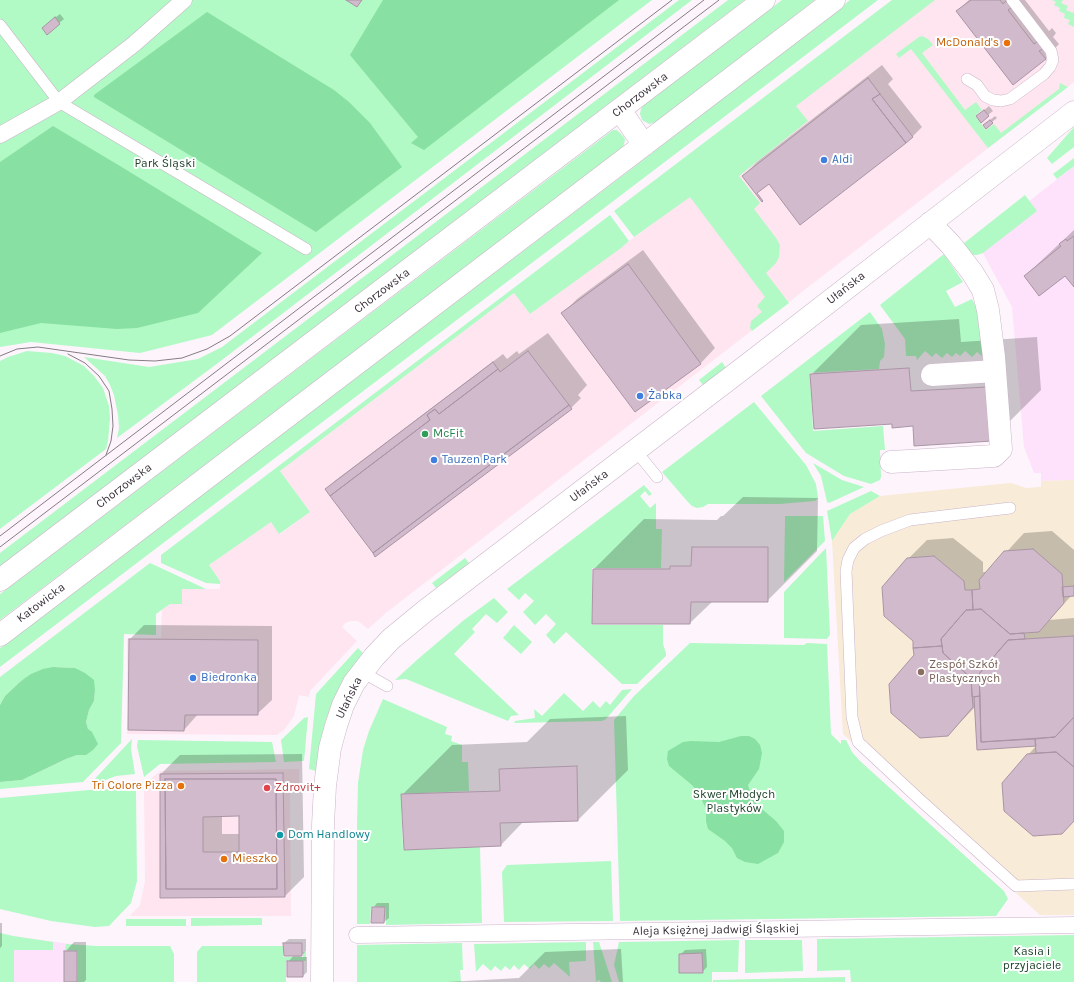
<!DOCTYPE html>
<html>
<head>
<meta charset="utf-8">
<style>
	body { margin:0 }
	canvas { display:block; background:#fdf4fc }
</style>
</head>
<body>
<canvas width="1074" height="982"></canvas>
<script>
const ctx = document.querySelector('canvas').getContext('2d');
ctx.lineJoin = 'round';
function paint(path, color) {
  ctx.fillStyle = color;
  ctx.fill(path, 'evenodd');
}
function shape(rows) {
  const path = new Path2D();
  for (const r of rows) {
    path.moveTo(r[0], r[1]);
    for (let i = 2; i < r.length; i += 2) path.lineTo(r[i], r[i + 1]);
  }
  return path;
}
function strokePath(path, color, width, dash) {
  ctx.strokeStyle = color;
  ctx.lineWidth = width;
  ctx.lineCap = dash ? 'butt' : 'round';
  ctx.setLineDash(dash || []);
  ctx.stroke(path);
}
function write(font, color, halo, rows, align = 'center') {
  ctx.font = font + ' Karla,sans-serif';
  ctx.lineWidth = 4;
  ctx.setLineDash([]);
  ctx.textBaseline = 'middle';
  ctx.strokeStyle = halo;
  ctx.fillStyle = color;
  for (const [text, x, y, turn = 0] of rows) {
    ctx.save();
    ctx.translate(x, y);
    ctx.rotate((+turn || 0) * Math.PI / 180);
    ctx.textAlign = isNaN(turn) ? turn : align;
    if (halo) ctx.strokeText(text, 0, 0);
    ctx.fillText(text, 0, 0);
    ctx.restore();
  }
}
paint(shape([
	[892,0,1074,0,1074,82,387,612,368,629,358,621,351,621,345,623,342,627,357,641,310,691,309,697,299,695,294,716,284,730,277,735,127,734,127,639,161,638,162,610,170,604,182,589,220,589,220,581,209,565,271,522,280,534,310,512,280,471,514,293,530,314,689,197,670,169],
	[299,769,299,786,290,787,291,916,130,916,140,905,145,881,144,785,160,771]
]), '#fee5f0');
paint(shape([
	[1074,166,1074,480,1041,481,1041,473,1034,473,1024,447,1012,307,977,242],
	[0,933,13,936,77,945,78,982,0,982]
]), '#fee2fb');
paint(shape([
	[1074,480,1074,915,1040,915,843,734,832,541,850,514,880,496,1011,483,1026,488,1041,487,1041,481]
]), '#f8ebd7');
paint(shape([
	[0,0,652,0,212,335,140,353,31,342,0,347],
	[679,0,692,0,218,363,117,438,119,428,118,415,114,395,110,385,105,376,84,357,149,367,198,359,222,347],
	[728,0,745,0,0,567,0,553],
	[782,0,815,0,657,122,649,124,642,120,640,114,641,109,643,105],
	[850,0,878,0,0,667,0,648,634,167],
	[892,0,935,0,796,106,808,121,739,176,760,203,754,209,776,238,780,245,779,257,776,263,766,273,789,303,752,331,750,328,751,321,762,312,757,306,765,297,690,197,634,237,614,211],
	[1052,0,1063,0,1061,3,1068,6,1066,10,1073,13,1074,11,1074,27,1068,24,1070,20,1064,18,1065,14,1059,11,1060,8,1054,5,1056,2],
	[922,36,928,39,933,45,922,53,965,110,976,102,982,110,975,116,986,130,994,124,1001,133,1059,89,1060,83,1068,87,988,148,911,49,899,58,896,54,919,37],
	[1074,127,1074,147,1052,164,1047,158],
	[613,130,617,130,624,137,625,140,623,148,0,620,0,594],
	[1074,158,1074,166,1057,179,1053,174],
	[1025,195,1037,211,983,253,977,255,968,255,959,247],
	[610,215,629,241,621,248,530,314,514,293,280,471,310,512,279,534,271,522,209,565,220,581,220,584,206,583,161,563,161,555],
	[944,254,963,282,946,291,955,307,972,299,977,309,983,357,977,352,972,357,965,351,960,356,956,353,952,357,947,353,942,358,936,353,932,357,925,351,917,360,916,356,906,356,905,339,880,305],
	[870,312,882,329,885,344,884,357,880,361,879,369,810,373,813,431,883,426,885,450,880,450,881,477,880,480,871,484,844,476,806,453,761,396],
	[27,351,52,353,65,356,84,366,94,376,103,388,109,406,110,418,108,441,106,449,0,529,0,361,8,357],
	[722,362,726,368,703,385,699,380],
	[754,402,806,465,816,484,818,498,815,501,780,504,708,504,703,507,697,508,692,506,687,501,662,472],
	[813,463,842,480,864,487,829,503,827,502,821,476],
	[644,485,652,494,649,496,645,491,640,496,650,508,656,503,656,529,662,529,661,568,592,568,592,625,663,625,663,644,666,653,666,656,637,684,622,684,566,632,554,644,546,635,556,624,546,614,535,625,523,612,534,601,525,593,519,600,507,589],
	[871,491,880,496,850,514,832,541,827,511],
	[785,516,823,516,825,541,784,582],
	[826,548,830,635,827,639,784,638,784,592],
	[465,558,469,563,436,588,432,583],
	[150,563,206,589,182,589,182,604,170,604,156,614,156,635,124,634,121,743,83,782,0,789,0,782,22,780,66,759,77,755,86,755,88,729,86,722,89,710,94,701,95,690,75,668,53,667,21,681,5,696,0,705,0,677],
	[494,598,508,612,497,623,486,614,472,629,475,632,454,654,519,715,511,716,508,721,406,679,395,680,418,659,464,620],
	[514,625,532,642,521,654,503,638],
	[690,643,804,645,807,643,827,644,831,734,841,744,841,740,846,740,852,752,860,761,1004,891,1008,899,996,916,620,921,614,720,634,696],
	[358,648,363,653,351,669,340,686,326,719,321,740,316,771,309,769,316,694],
	[632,689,606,719,602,721,514,723,515,721,535,718,534,709,542,716,564,693,583,711,593,701,600,708,606,701,610,705,622,690],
	[383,699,447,727,445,734,452,736,451,741,462,745,462,762,468,762,469,791,401,794,403,850,480,847,482,923,386,925,386,907,371,906,370,924,357,924,357,826,358,783,363,750,369,731],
	[308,717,304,761,284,762,281,740,304,718],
	[132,739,131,749,135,774,116,776,100,782,90,784],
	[138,740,272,742,276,762,160,764,144,777,137,746],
	[100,789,136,791,137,881,131,903,109,926,95,927,51,921,0,909,0,798],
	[611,861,613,921,504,922,502,872,507,865],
	[191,918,262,918,262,925,191,926],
	[126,919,186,919,186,926,126,926],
	[0,933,13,936,53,942,53,950,14,950,14,982,0,982],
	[1074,935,1074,982,851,982,850,970,817,971,817,939],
	[739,940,738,972,712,972,712,982,619,982,614,965,619,942],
	[745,940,802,940,803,971,745,973],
	[586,942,586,961,569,962,570,977,554,963,549,968,544,964,539,969,534,964,530,969,524,964,519,970,514,965,510,970,505,966,501,971,495,966,491,971,483,964,476,972,474,944],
	[593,942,599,942,612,982,601,982,599,980,596,982],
	[462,943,463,970,460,970,461,982,357,982,357,945],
	[66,944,97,946,170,946,174,954,174,982,78,982,78,951,65,950],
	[202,946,283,946,283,957,303,957,303,952,306,952,306,961,286,961,286,982,197,982,197,952],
	[845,977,845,982,713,982,713,980]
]), '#b1fac5');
paint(shape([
	[383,0,619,0,424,150,411,143,418,137,350,55],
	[207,12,334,90,349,102,370,123,402,167,316,232,94,97,94,95],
	[53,126,120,166,262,253,198,313,137,328,117,329,41,323,0,333,0,162],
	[53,667,75,668,85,673,94,680,95,690,94,701,89,710,86,722,88,729,92,732,98,744,93,750,86,755,77,755,66,759,22,780,0,782,0,705,5,696,21,681,31,674,43,669],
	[741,736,749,736,755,739,760,745,762,753,759,769,748,785,751,795,757,805,776,821,784,831,784,842,778,853,758,864,745,862,737,858,732,848,725,841,708,829,706,821,706,809,698,792,692,785,669,766,667,759,668,751,683,742,691,741,719,742]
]), '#88e0a2');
paint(shape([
	[969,0,1025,0,1049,31,1052,28,1056,33,1053,37,1059,44,1045,59,957,11],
	[60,14,64,19,47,33,47,24],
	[882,65,893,79,888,84,922,127,912,137,769,183,743,176,757,162],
	[989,106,993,111,988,115,982,112],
	[995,116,997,118,986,127,989,121],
	[1074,230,1074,285,1065,275,1025,276],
	[643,250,715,348,701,363,635,411,563,313,577,299],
	[959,319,961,342,1037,337,1041,390,991,440,914,425,893,423,811,375,861,325],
	[548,333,587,385,578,395,581,398,571,408,326,489,336,480,503,354,507,359,517,351,519,354],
	[743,497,818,498,817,551,767,601,713,601,690,623,594,569,644,519,717,520,721,516,723,516],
	[1052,531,1074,550,1074,595,1072,595,1049,620,1074,618,1074,821,1062,833,1028,755,1037,745,978,749,976,706,948,735,915,656,908,559,927,540,953,538,983,562,983,572,988,572,1024,533],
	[144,625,272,626,272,700,257,714,198,714,184,730,130,639],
	[626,716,628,770,578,820,524,821,501,845,402,795,452,745,527,742,550,719],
	[302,754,304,877,285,896,161,897,161,774,180,755],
	[222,815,240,815,240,834,222,834],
	[377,903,389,903,389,918,384,922,372,922,373,908],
	[0,923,2,923,2,946,0,948],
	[289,939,306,939,306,951,300,957,307,957,307,972,303,976,288,962,294,955,284,943],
	[74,942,86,942,86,980,84,982,65,982,65,952],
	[621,949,623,982,447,982,519,978,545,952],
	[706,949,707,967,702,972,680,955,685,950]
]), '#0003');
const building = shape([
	[346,0,362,0,357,7,346,0],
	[971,0,1000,0,1003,4,1006,1,1011,8,1008,10,1034,44,1037,42,1043,49,1039,51,1046,59,1013,85,956,11,971,0],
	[55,17,60,24,47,35,42,28,55,17],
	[868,78,880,94,872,99,906,143,800,225,769,184,757,193,763,201,762,202,742,176,868,78],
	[880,94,913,137,906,143,872,99,880,94],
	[984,110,989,116,981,123,976,116,984,110],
	[990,120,993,123,986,129,983,125,990,120],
	[1074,236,1074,287,1065,276,1039,296,1024,276,1061,246,1059,244,1060,243,1066,239,1067,241,1074,236],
	[628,264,701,364,635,412,561,313,628,264],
	[528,351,569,405,373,553,330,496,430,420,427,415,435,409,439,414,498,369,500,372,528,351],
	[493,362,498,369,439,414,435,409,427,415,430,420,330,496,325,489,493,362],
	[909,368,911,391,987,387,992,441,914,446,913,426,892,428,892,424,814,429,810,374,909,368],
	[569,405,572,409,375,557,373,553,569,405],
	[692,547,768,547,768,602,691,602,690,624,592,624,593,569,670,569,670,566,691,566,692,547],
	[1033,549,1062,574,1064,603,1039,632,1010,634,981,609,973,610,972,590,980,589,979,580,1004,551,1033,549],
	[934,556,964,581,965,590,972,590,973,610,966,610,941,639,942,646,913,648,913,641,884,616,882,587,907,558,934,556],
	[1074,586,1074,596,1063,597,1062,587,1074,586],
	[981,609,1010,634,1024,633,1025,639,1008,640,979,674,980,696,972,697,971,678,943,653,941,639,966,610,981,609],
	[1074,636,1074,717,1055,737,981,742,979,674,1008,640,1074,636],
	[129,639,258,640,258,715,185,715,184,731,128,730,129,639],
	[942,646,943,653,971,678,973,707,948,736,920,738,891,713,889,684,914,655,913,648,942,646],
	[980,696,981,742,1035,739,1036,746,977,750,974,697,980,696],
	[1074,717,1074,767,1056,752,1036,753,1035,739,1055,737,1074,717],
	[1056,752,1074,767,1074,821,1062,834,1033,836,1004,811,1002,783,1027,754,1056,752],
	[577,766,578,821,500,823,501,846,404,850,401,794,500,791,499,769,577,766],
	[283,773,285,897,160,898,160,774,283,773],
	[165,779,276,779,277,889,166,889,165,779],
	[165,779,276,779,277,889,166,889,165,779],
	[239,816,239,852,203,852,203,817,239,816],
	[372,907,385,907,384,923,371,923,372,907],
	[283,943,302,943,302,956,284,956,283,943],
	[64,951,77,951,77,982,64,982,64,951],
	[702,953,703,973,679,973,679,954,702,953],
	[287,961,303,961,303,977,287,977,287,961]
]);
paint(building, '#d0bacb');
strokePath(building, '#aa95a6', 1);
const service = shape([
	[0,25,59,102,306,249],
	[967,79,977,85,985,96,993,100,1001,101,1010,99,1021,91,1044,74,1050,67,1053,60,1051,51,1012,0],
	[636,451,657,477],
	[1010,508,910,520,881,531,865,539,854,548,848,560,846,571,852,717,858,742,919,799,1016,886,1074,884],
	[362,672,387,686]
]);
const pedestrian = shape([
	[0,135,59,102,134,44,184,0],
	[357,935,1074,925]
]);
const minor = shape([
	[932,375,995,371],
	[891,462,994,456,1001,449,994,357,988,310,983,290,972,272,951,245,930,223],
	[322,982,323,825,325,786,330,748,336,726,343,705,354,683,374,657,391,639,425,611,746,366,1074,112]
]);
const secondary = shape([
	[620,110,644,145],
	[0,580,764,0],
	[0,635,834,0]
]);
strokePath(service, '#cab5c8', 12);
strokePath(pedestrian, '#cab5c8', 17);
strokePath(minor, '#cab5c8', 23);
strokePath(secondary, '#cab5c8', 23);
strokePath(service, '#fff', 11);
strokePath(pedestrian, '#fff', 16);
strokePath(minor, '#fff', 22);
strokePath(secondary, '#fff', 22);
strokePath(shape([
	[68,354,85,363,99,376,109,391,112,409,113,426,111,441,106,455],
	[0,356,17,349,38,347,129,360,155,361,182,358,207,349,230,336,672,0],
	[0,536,704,0],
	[0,547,719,0]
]), '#857c84', 1);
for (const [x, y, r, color] of [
	[1007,43,4,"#e8710a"],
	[824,160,4,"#3f7fe0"],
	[640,396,4,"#3f7fe0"],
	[425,434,4,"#2e9e5b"],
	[434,460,4,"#3f7fe0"],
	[921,672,4,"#8d6e63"],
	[193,678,4,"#3f7fe0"],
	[181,786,4,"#e8710a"],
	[267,788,4,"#e0444e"],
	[280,835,4,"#0f9aa8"],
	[224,859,4,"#e8710a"]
]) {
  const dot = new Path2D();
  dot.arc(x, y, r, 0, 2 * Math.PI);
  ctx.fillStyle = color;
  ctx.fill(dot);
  strokePath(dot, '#fff', 1.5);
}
write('12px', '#c56008', '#fff', [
	["McDonald's",999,43],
	["Tri Colore Pizza",173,786],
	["Mieszko",232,859,"left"]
], 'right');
write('12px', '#383037', '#fff', [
	["Chorzowska",640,95,-37],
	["Ułańska",846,288,-38],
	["Chorzowska",382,291,-37],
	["Chorzowska",124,486,-37],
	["Ułańska",589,486,-37],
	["Katowicka",41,603,-37],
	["Ułańska",349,698,-64],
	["Aleja Księżnej Jadwigi Śląskiej",716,930,-1]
]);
write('12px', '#366cbe', '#fff', [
	["Aldi",832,160],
	["Żabka",648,396],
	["Tauzen Park",442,460],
	["Biedronka",201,678]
], 'left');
write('12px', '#193e25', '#fff', [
	["Park Śląski",165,164],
	["Skwer Młodych",734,795],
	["Plastyków",734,809],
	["Kasia i",1032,952],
	["przyjaciele",1032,966]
]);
write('12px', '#27864d', '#fff', [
	["McFit",433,434]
], 'left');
write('12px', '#785e54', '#fff', [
	["Zespół Szkół",929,665],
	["Plastycznych",929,679]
], 'left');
write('12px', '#be3a42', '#fff', [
	["Zdrovit+",275,788]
], 'left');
write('12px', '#0d838f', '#fff', [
	["Dom Handlowy",288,835]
], 'left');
</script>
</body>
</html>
